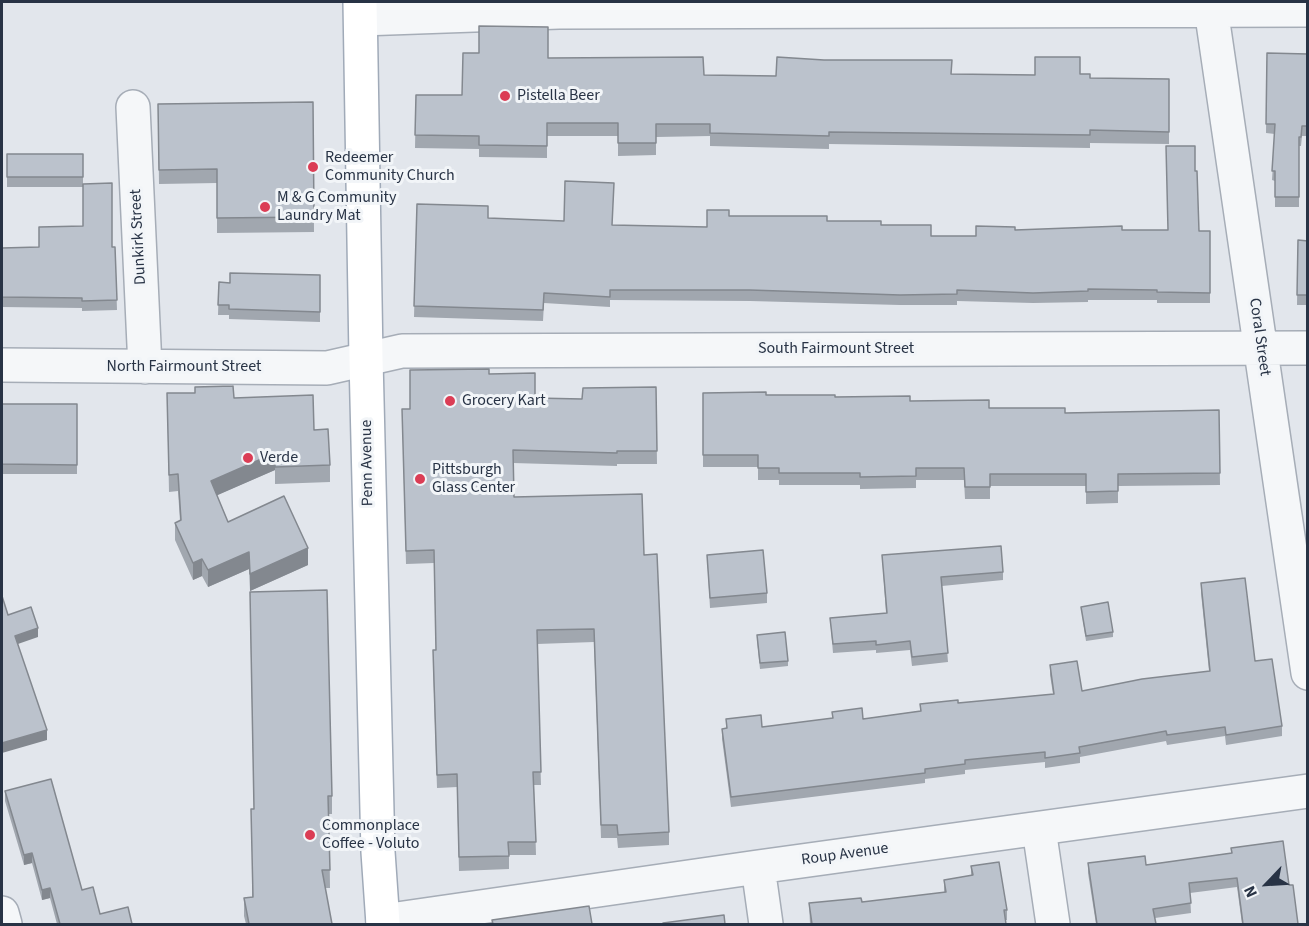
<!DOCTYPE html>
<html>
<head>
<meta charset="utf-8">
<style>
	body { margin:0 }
	#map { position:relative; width:1309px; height:926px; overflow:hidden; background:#e2e6ec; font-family:"Source Sans 3",sans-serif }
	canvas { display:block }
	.frame { position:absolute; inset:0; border:3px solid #283345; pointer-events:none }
	.north { position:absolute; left:1237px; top:854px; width:60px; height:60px; -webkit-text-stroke:4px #f2f5f8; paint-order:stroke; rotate:245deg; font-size:16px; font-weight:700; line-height:24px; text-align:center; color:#283345 }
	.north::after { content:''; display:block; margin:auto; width:21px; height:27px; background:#283345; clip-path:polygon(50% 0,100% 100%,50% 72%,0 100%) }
</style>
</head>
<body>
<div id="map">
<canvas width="1309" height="926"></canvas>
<div class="frame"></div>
<div class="north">N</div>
</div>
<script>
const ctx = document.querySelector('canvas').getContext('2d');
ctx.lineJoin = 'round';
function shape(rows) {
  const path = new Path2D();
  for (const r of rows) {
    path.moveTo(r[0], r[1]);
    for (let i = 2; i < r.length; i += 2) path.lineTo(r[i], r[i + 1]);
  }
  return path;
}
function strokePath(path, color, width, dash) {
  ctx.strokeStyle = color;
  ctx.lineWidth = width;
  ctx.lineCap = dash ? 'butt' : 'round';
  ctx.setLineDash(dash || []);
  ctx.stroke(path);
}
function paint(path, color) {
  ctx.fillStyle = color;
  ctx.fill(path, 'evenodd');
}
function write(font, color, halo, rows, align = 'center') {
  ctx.font = font + ' "Source Sans 3",sans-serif';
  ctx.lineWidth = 6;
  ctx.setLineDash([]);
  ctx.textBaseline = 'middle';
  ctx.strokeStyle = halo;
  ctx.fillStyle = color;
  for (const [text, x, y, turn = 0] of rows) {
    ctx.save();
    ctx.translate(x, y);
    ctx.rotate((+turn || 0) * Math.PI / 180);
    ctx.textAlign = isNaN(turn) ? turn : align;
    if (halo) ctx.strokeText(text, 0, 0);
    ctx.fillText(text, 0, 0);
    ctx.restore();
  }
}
const minor = shape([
	[1210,2,1308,673],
	[361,19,559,12,1308,10],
	[133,107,145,367],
	[2,365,327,368,402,351,1308,348],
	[1039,829,1053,924],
	[758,867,766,924],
	[2,913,5,924],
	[383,921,758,867,1308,791]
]);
const primary = shape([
	[360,2,366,359,378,852,383,924]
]);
strokePath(minor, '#a6adb7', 36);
strokePath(primary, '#a0aab8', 36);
strokePath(minor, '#f5f7f9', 33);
strokePath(primary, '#fff', 33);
paint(shape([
	[1267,53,1308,54,1308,136,1302,136,1301,146,1299,146,1299,207,1275,207,1275,181,1272,180,1275,134,1266,133],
	[952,74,1035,75,1080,74,1090,78,1169,79,1169,144,1090,143,1090,148,829,144,829,149,710,146,710,136,656,137,656,155,618,156,618,136,547,136,547,158,479,157,479,149,415,148,416,95,462,95,704,75,776,76],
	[313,102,314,232,217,233,217,183,159,184,158,104],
	[7,154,83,154,83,187,7,187],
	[1195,171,1199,231,1210,231,1210,303,1157,303,1157,300,1088,300,1088,302,1033,303,957,301,957,305,900,305,750,301,610,300,610,307,544,303,543,321,414,317,417,204,488,218,612,225,707,227,729,216,827,221,881,225,931,236,976,236,1015,230,1168,230],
	[1298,240,1308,241,1308,305,1297,305],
	[115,247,117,310,82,311,82,308,2,307,2,248],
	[320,275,320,322,229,319,229,315,218,315,219,282,230,283],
	[489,374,535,398,582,399,656,387,657,464,617,464,617,466,513,463,514,497,644,555,669,832,669,845,618,848,617,838,601,838,594,642,537,644,541,785,534,785,536,855,509,855,509,869,459,871,457,787,437,788,433,663,436,650,434,563,406,564,402,409,410,409],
	[167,393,234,398,314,430,330,465,330,482,275,484,275,470,217,495,228,522,308,565,250,591,249,569,208,587,202,576,193,580,175,540,175,523,180,521,178,491,169,492],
	[703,393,835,397,910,401,989,408,1065,413,1219,410,1220,485,1118,486,1118,503,1086,504,1086,486,990,486,990,499,965,499,964,480,916,480,916,488,860,489,860,485,779,485,779,480,758,480,758,467,703,467],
	[2,404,77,404,77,474,2,474],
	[707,555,767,593,767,603,710,608],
	[882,555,1003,572,1003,580,942,586,948,662,912,666,910,650,876,653,876,650,833,653,830,618,886,613],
	[1201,583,1255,661,1282,726,1282,736,1226,745,1225,736,1167,745,1166,741,1080,757,1080,763,1045,768,1045,762,965,770,965,774,925,779,925,783,731,807,722,739,722,729,726,728,726,719,762,727,832,719,832,712,863,719,920,711,920,704,958,703,1053,694,1050,675,1050,665,1082,691,1209,671,1201,593],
	[1081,607,1113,632,1113,637,1086,641],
	[250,610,332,796,332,814,329,814,330,888,325,888,332,924,246,924,244,916,244,898,252,897,254,809],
	[757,640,788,661,788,666,760,669],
	[5,791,100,914,132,924,57,924,50,898,42,900,32,863,24,865,5,801],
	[1231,848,1289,885,1298,924,1242,924,1237,887,1190,893,1191,913,1155,918,1156,924,1096,924,1088,873,1088,863,1146,865,1231,853],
	[971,866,1007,910,1007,920,1005,920,1006,924,810,924,809,903,862,902,944,893,944,880,971,876]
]), '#a1a7af');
paint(shape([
	[275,453,275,470,211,498,211,481],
	[308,548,308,565,250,591,250,574],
	[249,552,249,569,208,587,208,570],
	[202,559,202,576,193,580,193,563],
	[38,628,38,637,15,645,15,636],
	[47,730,47,740,2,753,2,743],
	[32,853,32,863,24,865,24,855],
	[50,888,50,898,42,900,42,890]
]), '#83888f');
const building = shape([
	[479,26,548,27,548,58,703,57,704,75,776,76,777,57,824,60,952,60,951,74,1035,75,1035,57,1080,57,1080,74,1090,74,1090,78,1169,79,1169,132,1090,130,1090,135,829,132,829,136,710,133,710,124,656,124,656,143,618,143,618,123,547,123,547,146,479,145,479,136,415,135,416,95,462,95,463,53,479,53,479,26],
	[1267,53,1308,54,1308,126,1302,126,1301,137,1299,137,1299,197,1275,197,1275,171,1272,171,1275,124,1266,124,1267,53],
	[313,102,314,217,217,218,217,169,159,170,158,104,313,102],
	[1166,146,1195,146,1195,171,1197,171,1199,231,1210,231,1210,293,1157,292,1157,290,1088,289,1088,291,1033,293,957,290,957,294,900,295,750,290,610,290,610,297,544,293,543,310,414,306,417,204,488,206,488,218,564,221,565,181,614,183,612,225,707,227,707,210,729,210,729,216,827,216,827,221,881,221,881,225,931,225,931,236,976,236,976,226,1015,227,1015,230,1122,226,1122,230,1168,230,1166,146],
	[7,154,83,154,83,177,7,177,7,154],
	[112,183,112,247,115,247,117,300,82,301,82,298,2,297,2,248,39,247,39,227,83,226,83,184,112,183],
	[1298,240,1308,241,1308,295,1297,295,1298,240],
	[230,273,320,275,320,312,229,309,229,305,218,305,219,282,230,283,230,273],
	[489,369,489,374,535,373,535,398,582,399,583,388,656,387,657,451,617,451,617,453,513,450,514,497,642,494,644,555,657,554,669,832,618,835,617,825,601,825,594,629,537,630,541,772,533,772,536,842,508,842,509,856,459,857,457,774,437,775,433,650,436,650,434,550,406,551,402,409,410,409,410,370,489,369],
	[233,386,234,398,313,395,314,430,328,429,330,465,275,467,275,453,211,481,228,522,284,496,308,548,250,574,249,552,208,570,202,559,193,563,175,523,181,520,178,474,169,475,167,393,195,393,195,387,233,386],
	[766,392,766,395,835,395,835,397,910,396,910,401,989,400,989,408,1065,408,1065,413,1219,410,1220,473,1118,474,1118,491,1086,492,1086,474,990,474,990,487,965,487,964,468,916,468,916,476,860,477,860,473,779,473,779,468,758,468,758,455,703,455,703,393,766,392],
	[2,404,77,404,77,465,2,464,2,404],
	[1001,546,1003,572,941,577,948,653,912,657,910,641,876,645,876,641,833,644,830,618,887,613,882,555,1001,546],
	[763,550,767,593,710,598,707,555,763,550],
	[1245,578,1255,661,1272,659,1282,726,1226,735,1225,727,1167,735,1166,731,1079,747,1080,753,1045,758,1045,752,965,760,965,764,925,769,925,773,731,797,722,729,727,728,726,719,761,715,762,727,833,718,832,712,862,708,863,719,921,711,920,704,958,700,958,703,1054,694,1050,665,1077,661,1082,691,1142,679,1210,671,1201,583,1245,578],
	[327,590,332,796,328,796,330,870,322,870,332,924,249,924,244,898,253,897,251,809,254,809,250,592,327,590],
	[2,596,8,615,31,607,38,628,15,636,47,730,2,743,2,596],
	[1108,602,1113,632,1086,636,1081,607,1108,602],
	[785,632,788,661,760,663,757,635,785,632],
	[51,779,82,890,93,887,100,914,128,907,132,924,60,924,50,888,42,890,32,853,24,855,5,791,51,779],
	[1283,841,1289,885,1293,885,1298,924,1243,924,1237,878,1189,883,1191,903,1153,909,1156,924,1097,924,1088,863,1145,856,1146,865,1232,853,1231,848,1283,841],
	[999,862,1007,910,1004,910,1006,924,812,924,809,903,861,898,862,902,946,892,944,880,973,875,971,866,999,862],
	[589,906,592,924,493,924,492,920,589,906],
	[724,915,725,924,663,924,663,923,724,915]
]);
paint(building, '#bbc2cc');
strokePath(building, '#83888f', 1.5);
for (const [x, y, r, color] of [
	[505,96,6,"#db3d55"],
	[313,167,6,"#db3d55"],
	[265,207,6,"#db3d55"],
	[450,401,6,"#db3d55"],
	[248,458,6,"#db3d55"],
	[420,479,6,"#db3d55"],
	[310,835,6,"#db3d55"]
]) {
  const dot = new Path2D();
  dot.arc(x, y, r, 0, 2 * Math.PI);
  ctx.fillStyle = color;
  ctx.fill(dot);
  strokePath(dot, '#f2f5f8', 2);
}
write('16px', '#283345', '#f2f5f8', [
	["Pistella Beer",517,96],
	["Redeemer",325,158],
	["Community Church",325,176],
	["M & G Community",277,198],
	["Laundry Mat",277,216],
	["Grocery Kart",462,401],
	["Verde",260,458],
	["Pittsburgh",432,470],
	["Glass Center",432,488],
	["Commonplace",322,826],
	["Coffee - Voluto",322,844]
], 'left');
write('16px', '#283345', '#f2f5f8', [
	["Dunkirk Street",139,237,-93],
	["Coral Street",1259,337,82],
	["South Fairmount Street",836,349],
	["North Fairmount Street",184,367],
	["Penn Avenue",368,463,-91],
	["Roup Avenue",845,855,-8]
]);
</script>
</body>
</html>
